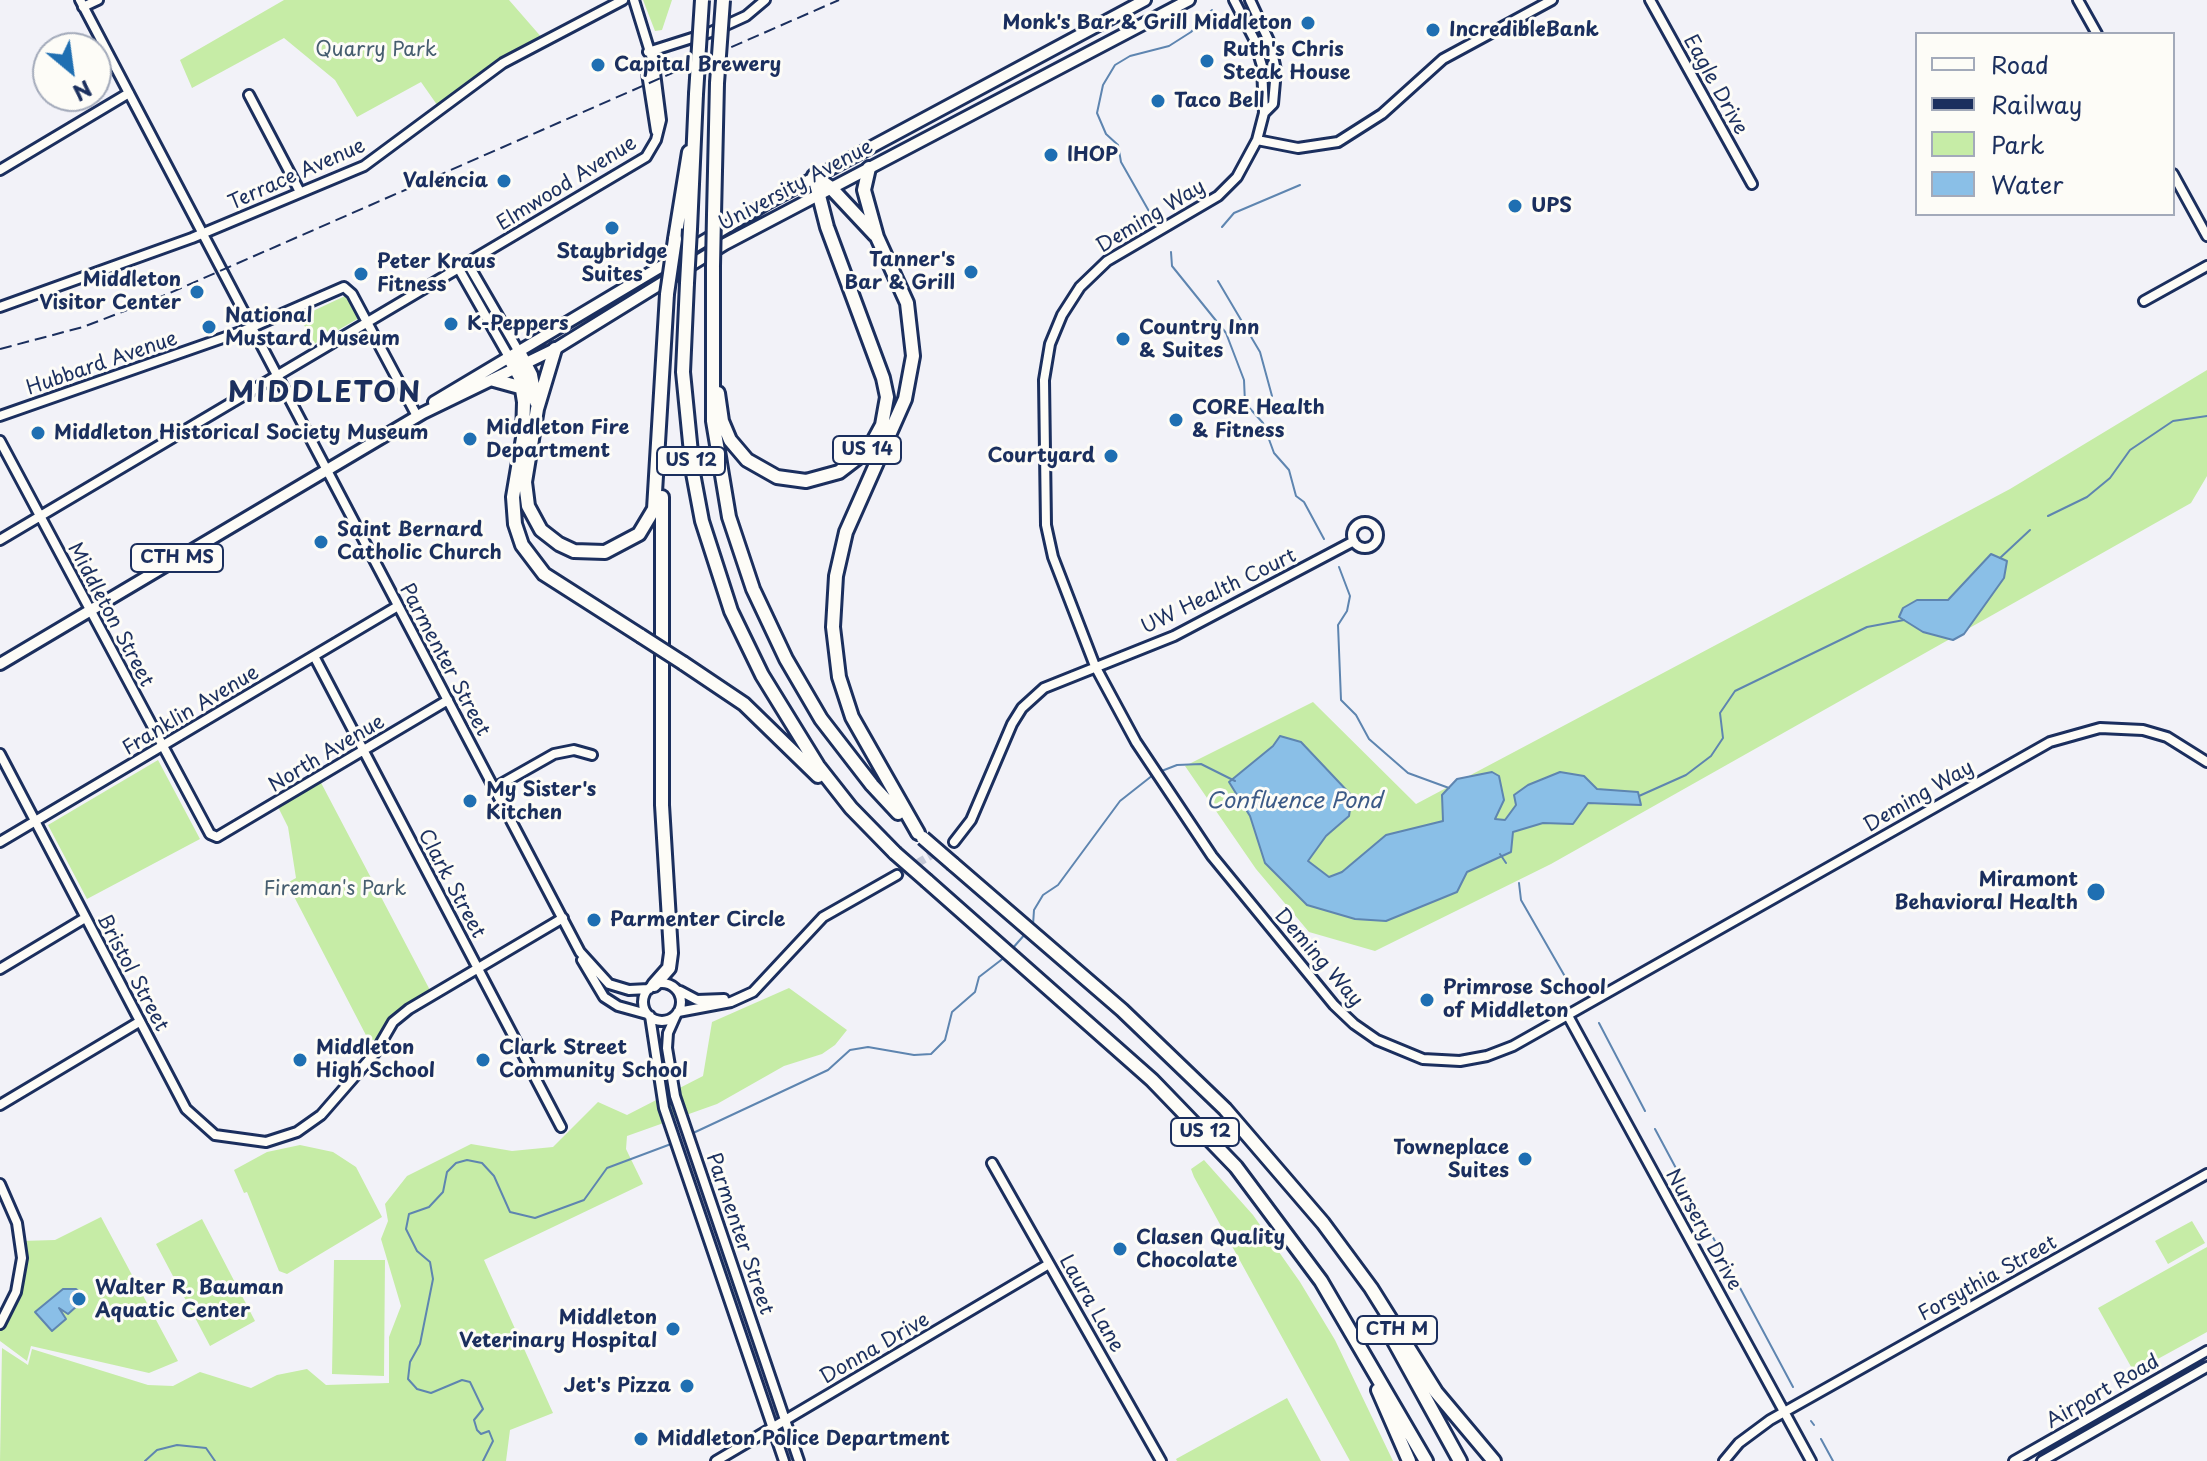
<!DOCTYPE html>
<html>
<head>
<meta charset="utf-8">
<style>
	body { margin:0 }
	#map { position:relative; width:2207px; height:1461px; overflow:hidden; background:#f2f2f8; font-family:"Playpen Sans",sans-serif }
	canvas { display:block }
	.legend { position:absolute; left:1915px; top:32px; width:260px; height:184px; box-sizing:border-box; background:#fdfcf7; border:2px solid #a3aaba; margin:0; padding:10px 14px; list-style:none; font-size:24px; color:#1b2f5e }
	.legend li { display:flex; align-items:center; gap:16px; height:40px }
	.legend b { width:40px; border:2px solid #a3aaba }
	.north { position:absolute; left:32px; top:32px; width:80px; height:80px; box-sizing:border-box; background:#fdfcf7; border:2px solid #a3aaba; border-radius:50%; rotate:151deg; font-size:22px; font-weight:700; line-height:32px; text-align:center; color:#1b2f5e }
	.north::after { content:''; display:block; margin:auto; width:28px; height:36px; background:#1f6fb2; clip-path:polygon(50% 0,100% 100%,50% 72%,0 100%) }
</style>
</head>
<body>
<div id="map">
<canvas width="2207" height="1461"></canvas>
<ul class="legend">
<li><b style="height:10px;background:#fdfcf7"></b>Road</li>
<li><b style="height:10px;background:#1b2f5e"></b>Railway</li>
<li><b style="height:22px;background:#c6eca6"></b>Park</li>
<li><b style="height:22px;background:#8abfe7"></b>Water</li>
</ul>
<div class="north">N</div>
</div>
<script>
const ctx = document.querySelector('canvas').getContext('2d');
ctx.lineJoin = 'round';
function paint(path, color) {
  ctx.fillStyle = color;
  ctx.fill(path, 'evenodd');
}
function shape(rows) {
  const path = new Path2D();
  for (const r of rows) {
    if (r.length === 3) {
      path.moveTo(r[0] + r[2], r[1]);
      path.arc(r[0], r[1], r[2], 0, 2 * Math.PI);
      continue;
    }
    path.moveTo(r[0], r[1]);
    for (let i = 2; i < r.length; i += 2) path.lineTo(r[i], r[i + 1]);
  }
  return path;
}
function strokePath(path, color, width, dash) {
  ctx.strokeStyle = color;
  ctx.lineWidth = width;
  ctx.lineCap = dash ? 'butt' : 'round';
  ctx.setLineDash(dash || []);
  ctx.stroke(path);
}
function write(font, color, halo, rows, align = 'center') {
  ctx.font = font + ' "Playpen Sans",sans-serif';
  ctx.lineWidth = 6;
  ctx.setLineDash([]);
  ctx.textBaseline = 'middle';
  ctx.strokeStyle = halo;
  ctx.fillStyle = color;
  for (const [text, x, y, turn = 0] of rows) {
    ctx.save();
    ctx.translate(x, y);
    ctx.rotate((+turn || 0) * Math.PI / 180);
    ctx.textAlign = isNaN(turn) ? turn : align;
    if (halo) ctx.strokeText(text, 0, 0);
    ctx.fillText(text, 0, 0);
    ctx.restore();
  }
}
paint(shape([
	[284,0,509,0,543,39,440,109,421,82,357,117,335,80,284,38,192,88,180,60],
	[643,0,672,0,662,30,655,31],
	[345,296,349,297,359,318,314,344,300,317],
	[2207,370,2207,476,2191,503,1551,864,1375,951,1309,932,1256,869,1185,766,1313,702,1416,804,2010,489],
	[158,760,200,839,87,899,48,825],
	[318,777,432,994,410,1009,381,1038,369,1041,287,883,296,878,288,827,276,803],
	[789,988,847,1030,835,1045,822,1054,784,1066,717,1104,627,1136,626,1149,643,1184,484,1260,553,1413,510,1430,506,1461,0,1461,2,1348,28,1365,32,1349,148,1385,173,1386,200,1372,251,1388,277,1375,307,1369,326,1385,389,1383,389,1337,401,1306,381,1239,388,1221,385,1204,407,1176,471,1144,512,1151,553,1147,598,1102,627,1115,703,1076,712,1022],
	[300,1145,333,1152,356,1167,382,1217,287,1274,279,1271,247,1192,244,1193,234,1170,267,1152],
	[1204,1160,1253,1215,1300,1282,1335,1340,1393,1461,1350,1461,1194,1177,1191,1169],
	[101,1217,178,1361,149,1373,31,1346,27,1361,0,1341,0,1324,11,1305,21,1241,55,1240],
	[202,1219,255,1321,210,1346,156,1244],
	[2192,1221,2205,1243,2168,1264,2155,1241],
	[2207,1247,2207,1332,2134,1372,2098,1308],
	[334,1260,385,1260,384,1376,332,1374],
	[1287,1398,1321,1461,1177,1461,1176,1459]
]), '#c6eca6');
const water = shape([
	[1991,554,2007,561,2004,578,1964,634,1953,640,1923,632,1899,617,1903,608,1917,600,1948,600,1991,554],
	[1280,736,1301,742,1352,796,1349,816,1326,836,1308,861,1329,877,1342,872,1386,835,1443,821,1442,795,1457,779,1492,772,1499,776,1504,800,1495,819,1505,820,1516,805,1514,795,1528,785,1560,772,1584,776,1597,789,1638,792,1641,805,1588,803,1573,824,1543,823,1513,832,1511,852,1467,872,1457,892,1386,921,1355,919,1307,905,1265,863,1250,816,1229,782,1273,746,1280,736],
	[63,1289,76,1289,87,1297,68,1314,59,1308,66,1319,52,1331,35,1312,63,1289]
]);
paint(water, '#8abfe7');
strokePath(water, '#5e85b0', 2);
strokePath(shape([
	[1150,213,1121,162,1118,145,1106,134,1097,113,1103,85,1115,65,1130,56,1169,46,1191,32,1212,10],
	[1222,227,1234,213,1300,185],
	[1171,252,1172,266,1226,333,1244,380,1245,403,1263,423,1274,453,1289,470,1296,496,1304,502,1324,539],
	[1218,281,1260,352,1272,396],
	[2048,516,2087,497,2110,478,2130,450,2173,421,2207,416],
	[2000,558,2030,530],
	[1339,567,1350,596,1347,611,1338,625,1341,700,1356,715,1369,739,1408,773,1449,788],
	[1159,772,1177,765,1201,764,1235,781],
	[1639,796,1686,775,1711,756,1723,738,1720,713,1735,691,1867,627,1904,620],
	[1500,854,1506,863],
	[1519,883,1521,900,1571,987],
	[1033,925,1034,910,1043,895,1058,885,1120,801,1153,775],
	[1012,949,1026,933],
	[1599,1023,1645,1111],
	[1655,1129,1793,1387],
	[691,1134,828,1070,850,1050,868,1047,914,1055,931,1054,945,1040,952,1012,975,992,979,977,1005,957],
	[1811,1421,1814,1425],
	[1821,1439,1833,1461],
	[145,1461,157,1450,177,1445,206,1448,215,1461],
	[483,1461,493,1441,489,1431,481,1434,477,1430,474,1420,483,1409,470,1382,462,1380,431,1393,417,1389,408,1379,410,1362,420,1344,433,1279,430,1262,417,1251,406,1229,409,1214,429,1207,443,1192,447,1172,456,1163,467,1160,482,1163,494,1176,510,1212,535,1218,584,1200,607,1168,671,1144]
]), '#5e85b0', 2);
strokePath(shape([
	[897,875,954,842]
]), '#c7cbd9', 8, [8, 4]);
const minor = shape([
	[80,0,580,952,609,984,629,990,649,989],
	[1234,0,1254,39,1262,66,1264,113,1257,140,1237,177,1218,196,1107,261,1080,287,1062,315,1050,344,1044,380,1046,525,1053,557,1095,666,1136,742,1212,856,1334,1005,1354,1024,1377,1040,1423,1059,1460,1061,1487,1056,1513,1046,2050,742,2100,728,2143,730,2167,737,2207,762],
	[1250,0,1270,43,1276,70,1273,104,1264,113],
	[1650,0,1752,184],
	[2078,0,2097,34],
	[83,7,98,0],
	[648,52,711,32,746,16,765,0],
	[650,61,646,67,656,131],
	[249,95,300,192],
	[1257,140,1298,148,1338,142,1382,114,1443,59,1552,0],
	[0,170,129,93],
	[2173,174,2207,236],
	[468,264,519,352],
	[459,269,509,357],
	[2144,301,2207,266],
	[0,307,192,238,364,166,503,63,623,0],
	[0,416,243,331,344,287,352,294,417,416],
	[0,441,210,834,217,837,448,700],
	[1365,535,13],
	[0,540,646,157,656,140,661,120,654,65,634,0],
	[314,656,561,1127],
	[0,754,186,1109,215,1135,266,1142,297,1132,321,1115,375,1053,393,1022,409,1009,563,918],
	[494,788,554,754,574,750,592,755],
	[0,842,398,606],
	[954,842,971,820,1012,724,1022,708,1044,688,1174,636,1354,541],
	[582,960,604,997,618,1006,647,1014],
	[0,969,85,918],
	[662,1002,19],
	[680,991,697,1000,724,999],
	[678,1012,731,1002,753,992,823,917,897,875],
	[1567,1014,1811,1461],
	[676,1015,668,1033,667,1048,675,1096,799,1461],
	[650,1016,664,1108,784,1461],
	[0,1105,139,1022],
	[992,1163,1161,1461],
	[0,1184,17,1223,22,1258,16,1292,0,1324],
	[716,1461,1049,1264],
	[1724,1461,1739,1443,1770,1420,2207,1174],
	[2014,1461,2207,1351],
	[2042,1461,2207,1367]
]);
const major = shape([
	[434,402,769,202,1145,0],
	[0,664,423,413,555,349,725,244,1189,0]
]);
const highway = shape([
	[869,168,864,190,877,237,907,303,913,356,905,399,846,532,836,576,833,627,839,677,852,717,918,833],
	[814,176,831,188,875,235],
	[714,215,717,83],
	[690,229,696,94],
	[675,239,689,152],
	[713,266,713,421,729,517,753,589,786,659,821,719,872,785,898,813],
	[687,283,683,372,693,473,702,521,731,611,762,675,818,766,851,808,895,853],
	[555,349,537,409,525,482,528,506,541,530,559,544,574,551,605,552,639,534,654,509,667,294],
	[519,352,531,375,536,402],
	[509,357,520,377,524,402,523,438,513,497,515,524,522,545,544,574,641,636],
	[494,380,523,388],
	[718,393,722,421,730,440,747,460,777,477,806,481,839,472,869,449,882,425,887,397,883,378,827,227,814,176],
	[683,663,744,704,818,776],
	[953,864,1122,1010,1225,1109,1323,1223,1371,1288,1436,1392,1494,1461],
	[927,881,1152,1080,1236,1167,1321,1281,1426,1461],
	[654,985,669,968,671,953,662,805,662,497],
	[1390,1334,1460,1461],
	[1378,1390,1409,1461]
]);
strokePath(minor, '#1b2f5e', 14);
strokePath(major, '#1b2f5e', 16);
strokePath(highway, '#1b2f5e', 18);
strokePath(minor, '#fdfcf7', 8);
strokePath(major, '#fdfcf7', 10);
strokePath(highway, '#fdfcf7', 12);
strokePath(shape([
	[0,349,83,327,156,299,839,0]
]), '#1b2f5e', 2, [12, 6]);
const highwayBridge = shape([
	[717,83,723,0],
	[696,94,702,0],
	[713,266,714,215],
	[687,283,690,229],
	[667,294,675,239],
	[641,636,683,663],
	[923,838,953,864],
	[895,853,927,881]
]);
strokePath(highwayBridge, '#1b2f5e', 18, []);
strokePath(highwayBridge, '#fdfcf7', 12);
for (const [x, y, r, color] of [
	[1308,23,8,"#1f6fb2"],
	[1433,30,8,"#1f6fb2"],
	[1207,61,8,"#1f6fb2"],
	[598,65,8,"#1f6fb2"],
	[1158,101,8,"#1f6fb2"],
	[1051,155,8,"#1f6fb2"],
	[504,181,8,"#1f6fb2"],
	[1515,206,8,"#1f6fb2"],
	[612,228,8,"#1f6fb2"],
	[971,272,8,"#1f6fb2"],
	[361,274,8,"#1f6fb2"],
	[197,292,8,"#1f6fb2"],
	[451,324,8,"#1f6fb2"],
	[209,327,8,"#1f6fb2"],
	[1123,339,8,"#1f6fb2"],
	[1176,420,8,"#1f6fb2"],
	[38,433,8,"#1f6fb2"],
	[470,439,8,"#1f6fb2"],
	[1111,456,8,"#1f6fb2"],
	[321,542,8,"#1f6fb2"],
	[470,801,8,"#1f6fb2"],
	[2096,892,10,"#1f6fb2"],
	[594,920,8,"#1f6fb2"],
	[1427,1000,8,"#1f6fb2"],
	[300,1060,8,"#1f6fb2"],
	[483,1060,8,"#1f6fb2"],
	[1525,1159,8,"#1f6fb2"],
	[1120,1249,8,"#1f6fb2"],
	[79,1299,8,"#1f6fb2"],
	[673,1329,8,"#1f6fb2"],
	[687,1386,8,"#1f6fb2"],
	[641,1439,8,"#1f6fb2"]
]) {
  const dot = new Path2D();
  dot.arc(x, y, r, 0, 2 * Math.PI);
  ctx.fillStyle = color;
  ctx.fill(dot);
  strokePath(dot, '#fdfcf7', 3);
}
for (const [x, y, w] of [
	[867,450,68],
	[691,461,68],
	[177,558,92],
	[1205,1132,68],
	[1397,1330,80]
]) {
  const box = new Path2D();
  box.roundRect(x - w / 2, y - 14, w, 28, 6);
  ctx.fillStyle = '#fdfcf7';
  ctx.fill(box);
  strokePath(box, '#1b2f5e', 2);
}
write('bold 18px', '#1b2f5e', null, [
	["US 14",867,450],
	["US 12",691,461],
	["CTH MS",177,558],
	["US 12",1205,1132],
	["CTH M",1397,1330]
]);
write('bold 20px', '#1b2f5e', '#fdfcf7', [
	["Monk's Bar & Grill Middleton",1292,23,"right"],
	["IncredibleBank",1449,30],
	["Ruth's Chris",1223,50],
	["Steak House",1223,73],
	["Capital Brewery",614,65],
	["Taco Bell",1174,101],
	["IHOP",1067,155],
	["Valencia",488,181,"right"],
	["UPS",1531,206],
	["Staybridge",612,252,"center"],
	["Suites",612,275,"center"],
	["Tanner's",955,260,"right"],
	["Bar & Grill",955,283,"right"],
	["Peter Kraus",377,262],
	["Fitness",377,285],
	["Middleton",181,280,"right"],
	["Visitor Center",181,303,"right"],
	["National",225,316],
	["Mustard Museum",225,339],
	["K-Peppers",467,324],
	["Country Inn",1139,328],
	["& Suites",1139,351],
	["CORE Health",1192,408],
	["& Fitness",1192,431],
	["Middleton Fire",486,428],
	["Department",486,451],
	["Middleton Historical Society Museum",54,433],
	["Courtyard",1095,456,"right"],
	["Saint Bernard",337,530],
	["Catholic Church",337,553],
	["My Sister's",486,790],
	["Kitchen",486,813],
	["Miramont",2078,880,"right"],
	["Behavioral Health",2078,903,"right"],
	["Parmenter Circle",610,920],
	["Primrose School",1443,988],
	["of Middleton",1443,1011],
	["Middleton",316,1048],
	["High School",316,1071],
	["Clark Street",499,1048],
	["Community School",499,1071],
	["Towneplace",1509,1148,"right"],
	["Suites",1509,1171,"right"],
	["Clasen Quality",1136,1238],
	["Chocolate",1136,1261],
	["Walter R. Bauman",95,1288],
	["Aquatic Center",95,1311],
	["Middleton",657,1318,"right"],
	["Veterinary Hospital",657,1341,"right"],
	["Jet's Pizza",671,1386,"right"],
	["Middleton Police Department",657,1439]
], 'left');
write('20px', '#465e70', '#fdfcf7', [
	["Quarry Park",376,50],
	["Fireman's Park",335,889]
]);
write('20px', '#1b2f5e', '#fdfcf7', [
	["Eagle Drive",1715,85,61],
	["Terrace Avenue",297,175,-24],
	["Elmwood Avenue",567,184,-32],
	["University Avenue",796,186,-28],
	["Deming Way",1151,217,-31],
	["Hubbard Avenue",102,364,-19],
	["UW Health Court",1219,592,-26],
	["Middleton Street",110,615,62],
	["Parmenter Street",444,660,62],
	["Franklin Avenue",191,711,-31],
	["North Avenue",327,754,-31],
	["Deming Way",1919,797,-30],
	["Clark Street",451,884,62],
	["Deming Way",1318,958,49],
	["Bristol Street",132,973,62],
	["Nursery Drive",1703,1230,61],
	["Parmenter Street",739,1234,71],
	["Forsythia Street",1988,1279,-29],
	["Laura Lane",1091,1304,60],
	["Donna Drive",875,1349,-30],
	["Airport Road",2103,1392,-30]
]);
write('italic 22px', '#3c5a87', '#fdfcf7', [
	["Confluence Pond",1294,802]
]);
ctx.letterSpacing = '2px';
write('bold 28px', '#1b2f5e', '#fdfcf7', [
	["MIDDLETON",325,394]
]);
ctx.letterSpacing = '0px';
</script>
</body>
</html>
